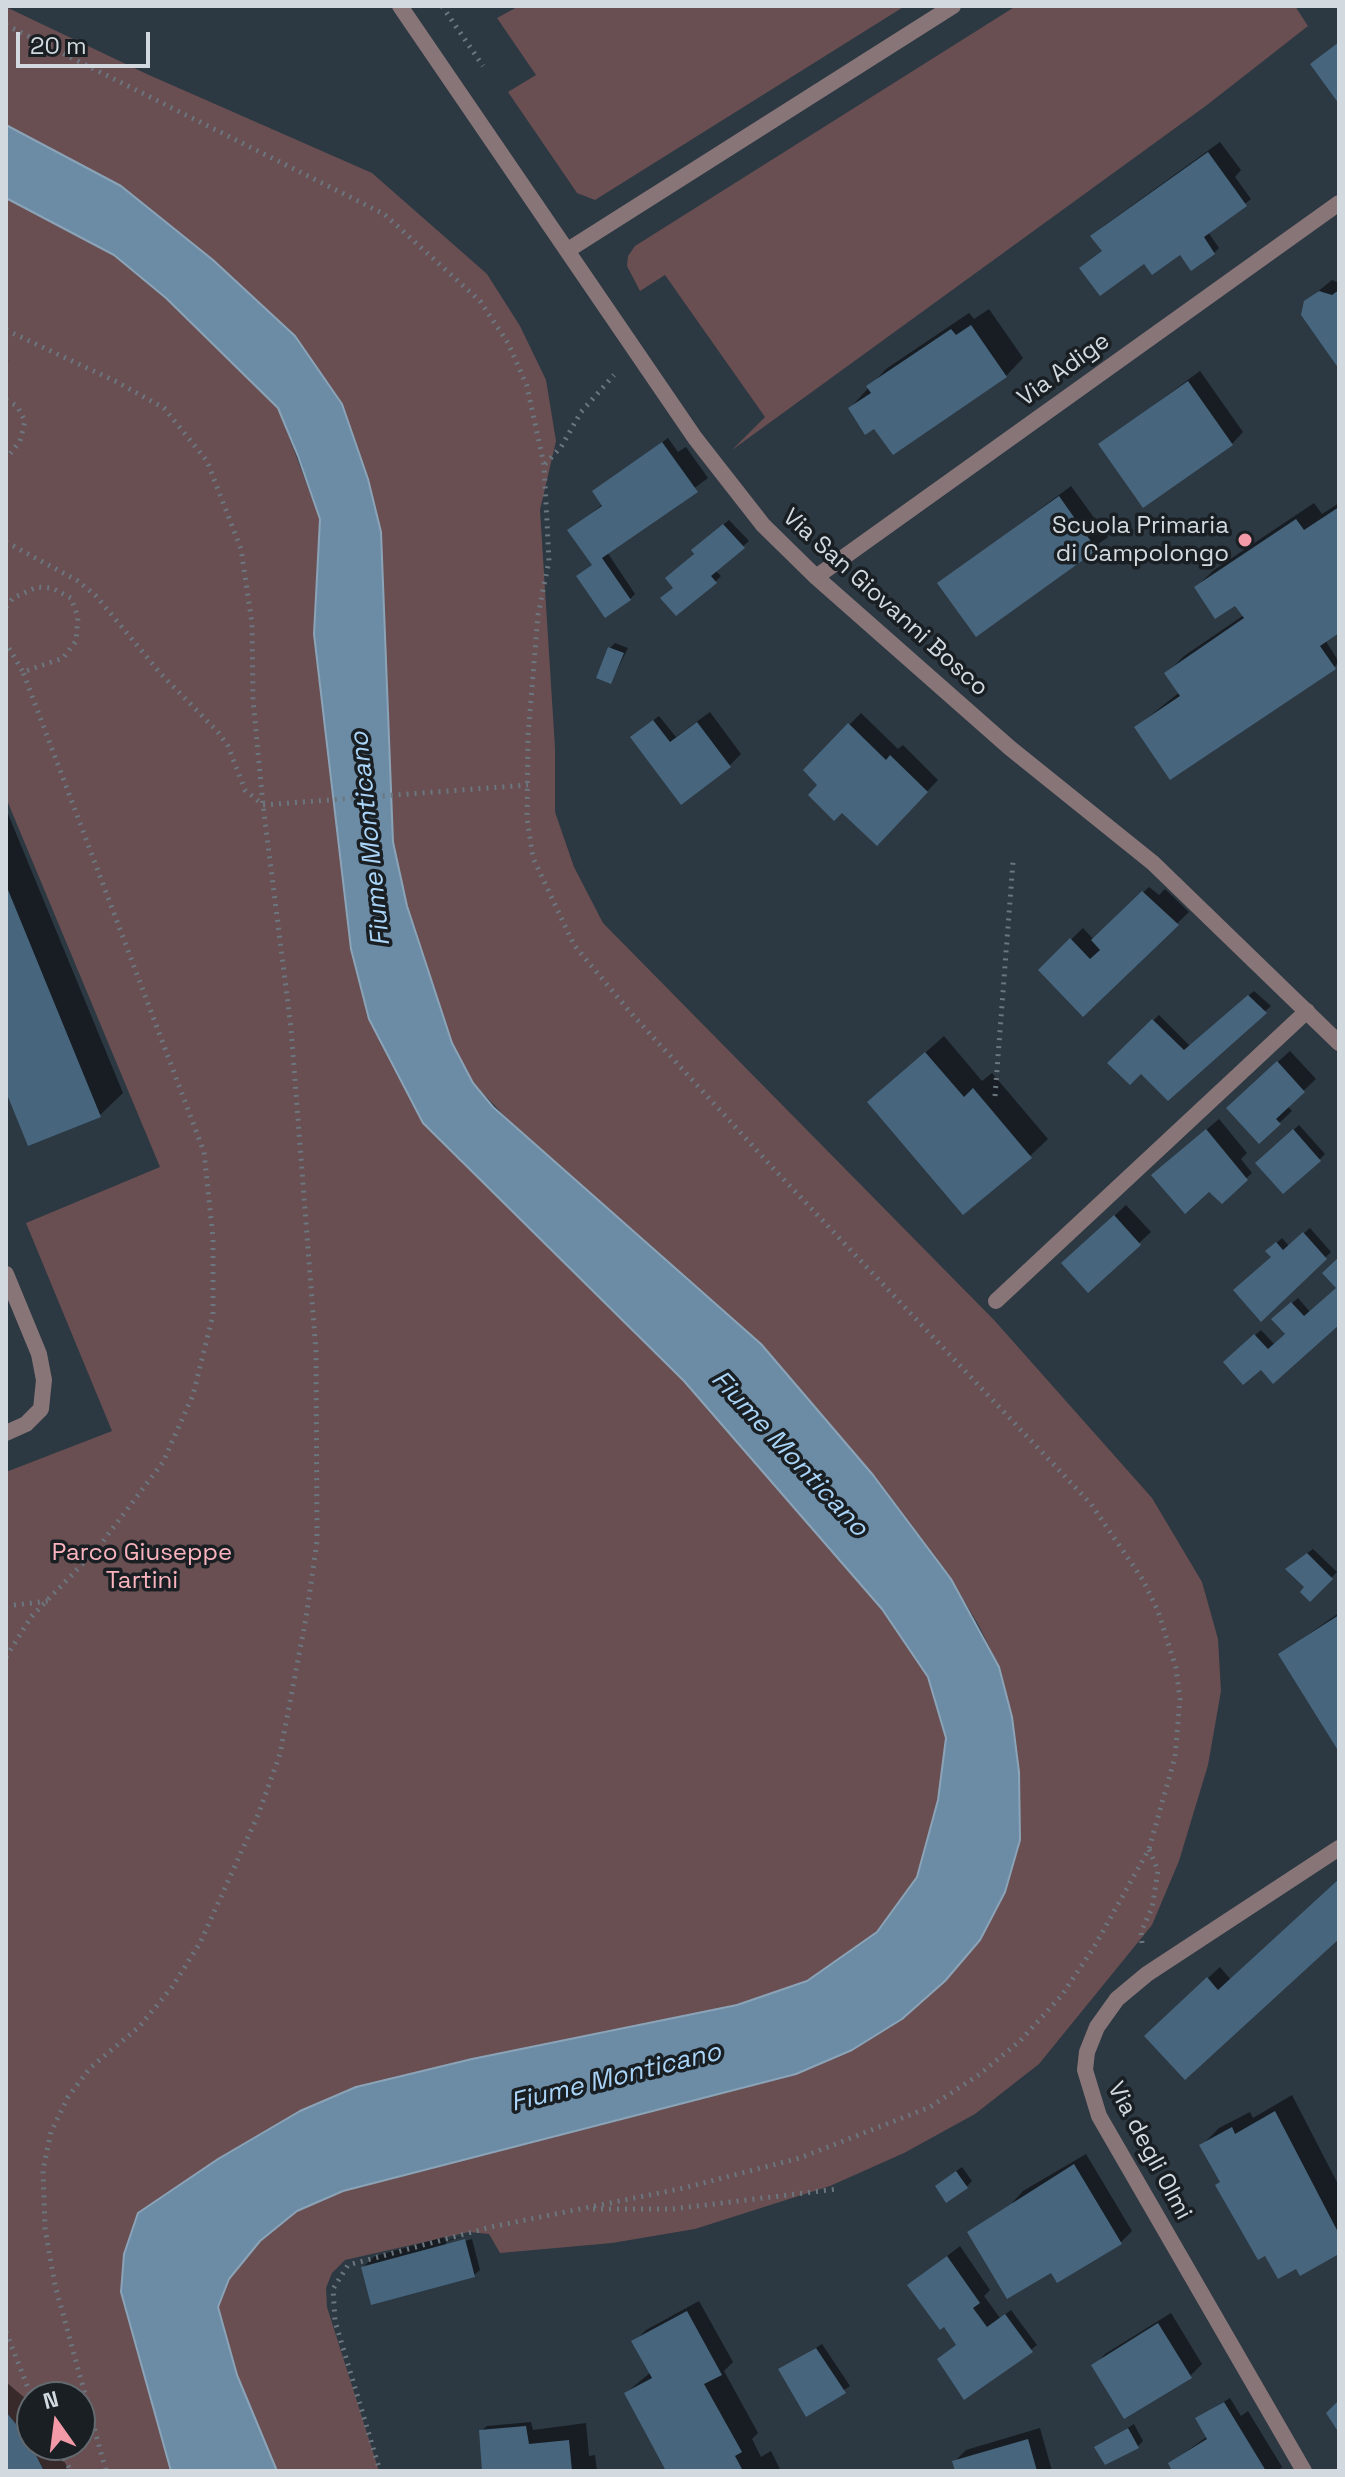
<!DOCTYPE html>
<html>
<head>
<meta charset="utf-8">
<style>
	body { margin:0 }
	#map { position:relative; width:1345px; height:2477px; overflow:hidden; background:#2c3842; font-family:"Space Grotesk",sans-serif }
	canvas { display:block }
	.frame { position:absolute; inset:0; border:8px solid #d2dae0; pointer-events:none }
	.north { position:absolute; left:16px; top:2381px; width:80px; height:80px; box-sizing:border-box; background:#191f23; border:2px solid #636a6f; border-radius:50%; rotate:346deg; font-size:22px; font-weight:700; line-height:32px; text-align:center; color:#d2dae0 }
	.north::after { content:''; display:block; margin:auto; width:28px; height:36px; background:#f39aa8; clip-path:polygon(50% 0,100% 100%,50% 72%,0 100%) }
	.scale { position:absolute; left:16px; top:32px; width:134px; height:36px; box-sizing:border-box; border:4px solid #d2dae0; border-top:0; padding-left:10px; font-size:24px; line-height:28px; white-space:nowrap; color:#d2dae0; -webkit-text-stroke:6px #191f23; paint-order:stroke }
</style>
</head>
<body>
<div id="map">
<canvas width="1345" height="2477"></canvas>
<div class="frame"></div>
<div class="north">N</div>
<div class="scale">20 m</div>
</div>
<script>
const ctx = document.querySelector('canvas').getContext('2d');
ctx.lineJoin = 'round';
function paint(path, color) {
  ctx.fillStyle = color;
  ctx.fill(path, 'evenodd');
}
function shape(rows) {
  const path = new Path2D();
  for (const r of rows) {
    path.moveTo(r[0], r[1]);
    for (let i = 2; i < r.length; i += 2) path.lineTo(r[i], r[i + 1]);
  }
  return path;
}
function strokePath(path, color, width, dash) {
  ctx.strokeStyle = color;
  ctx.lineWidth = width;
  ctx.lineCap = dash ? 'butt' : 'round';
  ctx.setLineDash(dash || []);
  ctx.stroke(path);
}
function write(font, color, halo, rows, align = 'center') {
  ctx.font = font + ' "Space Grotesk",sans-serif';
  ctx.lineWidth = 7;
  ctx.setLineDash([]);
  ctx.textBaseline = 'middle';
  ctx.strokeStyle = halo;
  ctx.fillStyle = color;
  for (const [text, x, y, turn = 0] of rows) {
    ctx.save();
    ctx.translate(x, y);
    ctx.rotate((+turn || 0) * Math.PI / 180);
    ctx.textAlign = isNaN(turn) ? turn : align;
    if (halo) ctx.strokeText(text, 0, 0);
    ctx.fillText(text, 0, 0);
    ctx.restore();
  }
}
paint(shape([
	[519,6,905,6,595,200,577,193,508,92,536,75,497,18],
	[1016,6,1295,6,1308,26,1207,105,732,450,765,417,665,275,640,291,627,266,628,256,635,246],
	[6,7,149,75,372,173,487,274,520,326,546,380,556,441,540,510,555,748,555,812,574,867,603,923,994,1320,1152,1498,1202,1582,1218,1639,1221,1691,1208,1765,1179,1861,1152,1925,1039,2064,975,2114,904,2153,830,2186,695,2229,612,2243,500,2253,489,2234,469,2232,345,2260,332,2273,326,2288,327,2307,379,2471,277,2471,237,2375,218,2307,229,2279,260,2241,297,2211,343,2191,796,2074,852,2050,1020,1840,1019,1772,1012,1717,999,1667,979,1626,951,1579,873,1475,761,1344,520,1132,473,1083,452,1043,407,906,393,842,381,532,368,479,342,404,295,336,213,260,121,186,6,125],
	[6,198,114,255,166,298,278,408,320,519,314,634,351,949,423,1122,684,1381,882,1609,928,1677,946,1738,938,1800,918,1877,877,1932,807,1981,737,2005,472,2059,356,2087,300,2111,218,2159,138,2213,121,2292,171,2471,44,2471,26,2436,6,2412,6,1472,112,1431,26,1223,160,1167,6,798,6,361,9,361,6,359],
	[32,2397,80,2397,80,2445,32,2445]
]), '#694f52');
const water = shape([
	[6,125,121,186,213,260,295,336,342,404,368,479,381,532,393,842,407,906,452,1043,473,1083,493,1107,761,1344,873,1475,951,1579,999,1667,1012,1717,1019,1772,1020,1840,1005,1892,980,1940,945,1981,902,2019,852,2050,796,2074,343,2191,297,2211,260,2241,229,2279,218,2307,237,2375,277,2471,171,2471,121,2292,124,2254,138,2213,218,2159,300,2111,356,2087,472,2059,737,2005,807,1981,877,1932,917,1877,938,1800,946,1738,928,1677,882,1609,684,1381,423,1123,369,1019,351,949,314,634,320,519,298,456,278,408,166,298,114,255,6,198,6,125]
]);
paint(water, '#6c8ca6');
strokePath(water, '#8ba3b7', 2);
paint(shape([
	[1220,142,1241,170,1235,177,1251,199,1208,232,1219,248,1214,253,1180,252,1147,265,1104,251,1093,236,1105,225],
	[1332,280,1339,283,1339,365,1305,302],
	[989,309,1023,358,1006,376,850,408,886,369,969,313,974,319],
	[1200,371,1243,432,1232,444,1101,444],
	[668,438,678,452,686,447,708,478,607,552,635,594,630,599,594,564,570,530,603,504,594,491,600,486],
	[1071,486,1108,537,976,634,940,583],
	[1314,503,1322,514,1339,503,1339,631,1325,640,1339,662,1334,667,1136,727,1180,692,1167,673,1184,656,1244,615,1235,603,1196,587,1214,570],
	[729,520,749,541,715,570,721,576,716,581,675,587,698,545],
	[615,643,628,648,611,682,610,648],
	[710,712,741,754,730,765,638,732,659,716,676,737],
	[861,713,898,749,903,745,938,780,877,844,805,770],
	[6,809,123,1093,100,1115,30,1144,6,1086],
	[1149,887,1159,895,1165,889,1189,912,1083,1014,1040,970,1083,928,1094,940],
	[1254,991,1271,1006,1168,1098,1141,1071,1110,1063,1159,1015,1190,1046],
	[944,1036,982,1081,992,1073,1048,1139,1030,1156,870,1102],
	[1290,1051,1316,1079,1287,1106,1292,1111,1259,1142,1240,1096],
	[1219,1119,1247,1153,1241,1159,1252,1173,1222,1201,1166,1164],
	[1299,1125,1325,1154,1320,1159,1258,1163],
	[1126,1205,1151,1232,1139,1243,1075,1252],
	[1310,1228,1331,1252,1261,1319,1273,1257,1268,1251,1282,1238,1289,1246],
	[1339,1259,1339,1323,1261,1367,1225,1362,1261,1330,1274,1344,1287,1333,1274,1319,1298,1298,1310,1312,1338,1288],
	[1313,1549,1337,1572,1310,1599,1293,1563],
	[1339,1613,1339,1749,1280,1654],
	[1339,1881,1339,1937,1158,2024,1220,1967,1231,1980],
	[1292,2095,1339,2186,1339,2251,1222,2181,1202,2145,1219,2128,1250,2112,1253,2118],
	[1086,2154,1132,2231,1121,2242,1052,2270,1012,2203,1023,2191],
	[962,2167,972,2181,967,2186,943,2181],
	[470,2234,446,2242,446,2246,472,2239,480,2270,474,2275,363,2267,375,2256,444,2237,445,2241],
	[960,2246,990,2290,984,2296,1000,2318,1011,2310,1037,2345,1014,2363,958,2344,910,2285],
	[699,2301,733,2362,724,2371,758,2433,752,2439,761,2457,771,2451,781,2471,669,2471,626,2393,651,2372,634,2342,646,2330],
	[1171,2313,1202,2364,1190,2376,1094,2366,1105,2354],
	[822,2344,850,2386,806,2414,780,2370],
	[6,2382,32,2404,32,2445,56,2445,69,2471,6,2471],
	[1230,2398,1241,2416,1248,2411,1282,2467,1278,2471,1175,2471,1170,2463,1208,2436,1197,2418],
	[531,2422,533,2430,586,2423,589,2456,595,2455,597,2471,484,2471,481,2431,487,2426],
	[1134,2424,1143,2441,1138,2446,1097,2447],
	[1040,2428,1052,2471,957,2471,954,2462,966,2450]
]), '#0007');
paint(shape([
	[1339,42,1339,104,1310,64],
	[1208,152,1247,206,1204,237,1215,254,1191,271,1180,255,1152,275,1144,264,1100,296,1079,268,1102,251,1090,236],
	[1339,290,1339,369,1301,315,1304,301,1319,291,1332,295],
	[971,325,1007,377,893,455,874,429,865,435,848,408,871,393,866,386,951,329,956,335],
	[1188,381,1233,445,1143,508,1098,444],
	[662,442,698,492,602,558,631,600,605,618,576,576,592,565,567,530,602,506,592,491],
	[1059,496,1097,550,976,637,937,583],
	[1339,507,1339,633,1320,646,1336,669,1170,780,1134,727,1180,696,1164,673,1244,618,1235,606,1215,619,1194,587,1296,519,1304,530],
	[723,524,745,548,711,576,717,583,676,616,660,598,673,588,665,578,694,554,691,550],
	[608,647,624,653,611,684,596,678],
	[653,720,670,742,697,722,731,767,681,805,630,737],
	[848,723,886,760,890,755,928,792,877,846,842,813,834,821,808,795,817,785,803,770],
	[6,885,101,1117,28,1146,6,1092],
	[1142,891,1179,925,1083,1017,1038,970,1070,938,1090,959,1100,950,1091,940],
	[1248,995,1267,1013,1168,1101,1141,1074,1130,1085,1107,1063,1152,1019,1184,1050],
	[925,1052,964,1097,973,1088,1032,1158,963,1215,867,1102],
	[1277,1061,1305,1092,1276,1119,1281,1124,1259,1144,1226,1108],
	[1206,1129,1248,1180,1222,1204,1209,1192,1185,1214,1151,1175],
	[1293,1129,1321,1161,1283,1194,1255,1163],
	[1114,1215,1141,1245,1088,1293,1061,1263],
	[1303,1232,1327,1259,1261,1322,1233,1290,1271,1257,1265,1251,1276,1242,1283,1250],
	[1339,1257,1339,1325,1273,1384,1261,1370,1243,1385,1223,1362,1254,1334,1268,1349,1285,1334,1271,1319,1291,1302,1304,1316,1336,1288,1322,1273],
	[1307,1553,1333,1579,1310,1602,1300,1592,1304,1587,1285,1569],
	[1339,1615,1339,1752,1278,1654],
	[1339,1879,1339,1939,1185,2080,1144,2036,1207,1977,1218,1990],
	[1275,2111,1339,2234,1339,2254,1300,2276,1296,2269,1278,2279,1265,2256,1258,2260,1215,2185,1220,2182,1199,2145,1232,2127,1235,2134],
	[1074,2164,1122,2244,1057,2283,1051,2273,1007,2299,967,2232],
	[956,2171,968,2188,946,2203,935,2186],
	[465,2239,475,2277,371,2305,361,2267],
	[947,2256,980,2303,973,2308,987,2327,1005,2314,1033,2352,964,2400,937,2359,956,2345,944,2327,940,2330,907,2285],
	[687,2311,722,2375,704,2384,742,2452,735,2456,743,2471,666,2471,624,2393,652,2378,631,2341],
	[1158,2323,1192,2378,1124,2419,1091,2365],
	[816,2348,846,2393,806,2417,778,2369],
	[1339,2400,1339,2433,1326,2413],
	[1224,2402,1266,2471,1172,2471,1168,2463,1207,2439,1195,2418],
	[6,2412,26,2436,44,2471,6,2471],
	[526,2426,529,2444,569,2440,572,2471,482,2471,479,2430],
	[1128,2428,1139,2448,1105,2465,1094,2447],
	[1028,2439,1037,2471,955,2471,952,2461]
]), '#47667e');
strokePath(shape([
	[442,6,483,66],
	[6,25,384,214,480,301,508,343,527,386,544,465,549,561,538,615,528,736,527,818,533,858,574,945,630,1012,772,1167,1091,1504,1143,1580,1158,1611,1176,1668,1180,1699,1175,1757,1149,1849,1094,1947,1062,1995,1020,2041,980,2074,930,2107,800,2158,684,2188,491,2227,348,2265,333,2289,335,2321,380,2471],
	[6,330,115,381,164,408,207,461,241,549,252,623,253,700,263,805,291,1028,316,1352,317,1541,306,1618,280,1754,258,1815,200,1943,172,1987,139,2027,90,2068,68,2097,51,2132,43,2170,45,2228,55,2285,106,2471],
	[6,400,17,406,25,421,20,441,6,459],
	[545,464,561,447,581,412,614,375],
	[6,542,78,581,96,596,161,674,218,732,228,746,245,790,263,805,528,785],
	[6,607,13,598,37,587,52,588,71,598,78,617,76,641,63,658,23,672,6,643],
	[995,1096,1013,862],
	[6,1606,48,1601],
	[6,1657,31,1617,97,1549,163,1462,193,1395,213,1315,213,1238,204,1152,23,672],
	[1142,1943,1141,1932,1152,1908,1158,1871,1149,1849],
	[593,2209,673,2209,837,2189],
	[6,2332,32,2398],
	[56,2445,71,2471]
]), '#6c767f', 5, [2, 6]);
strokePath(shape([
	[996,1301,1307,1011]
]), '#887577', 16);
strokePath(shape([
	[400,6,695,438,763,525,816,577,1010,748,1153,863,1339,1043],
	[568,250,953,6],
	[816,577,1339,203],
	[6,1274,39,1354,44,1380,41,1409,26,1424,6,1433],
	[1304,2471,1099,2116,1085,2070,1087,2052,1097,2027,1117,1999,1147,1974,1339,1848]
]), '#887577', 16);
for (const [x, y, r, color] of [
	[1245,540,8,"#f39aa8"]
]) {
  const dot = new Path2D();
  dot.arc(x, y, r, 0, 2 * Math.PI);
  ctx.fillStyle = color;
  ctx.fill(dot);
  strokePath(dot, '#191f23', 3);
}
write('24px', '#d2dae0', '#191f23', [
	["Via Adige",1064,370,-36],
	["Via San Giovanni Bosco",885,603,42],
	["Via degli Olmi",1149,2151,62]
]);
write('24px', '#d2dae0', '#191f23', [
	["Scuola Primaria",1229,526],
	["di Campolongo",1229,554]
], 'right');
write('24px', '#fbb4be', '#191f23', [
	["Parco Giuseppe",142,1553],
	["Tartini",142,1581]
]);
write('italic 26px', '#aad5f8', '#191f23', [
	["Fiume Monticano",371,839,-96],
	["Fiume Monticano",789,1454,47],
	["Fiume Monticano",616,2078,-14]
]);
</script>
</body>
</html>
